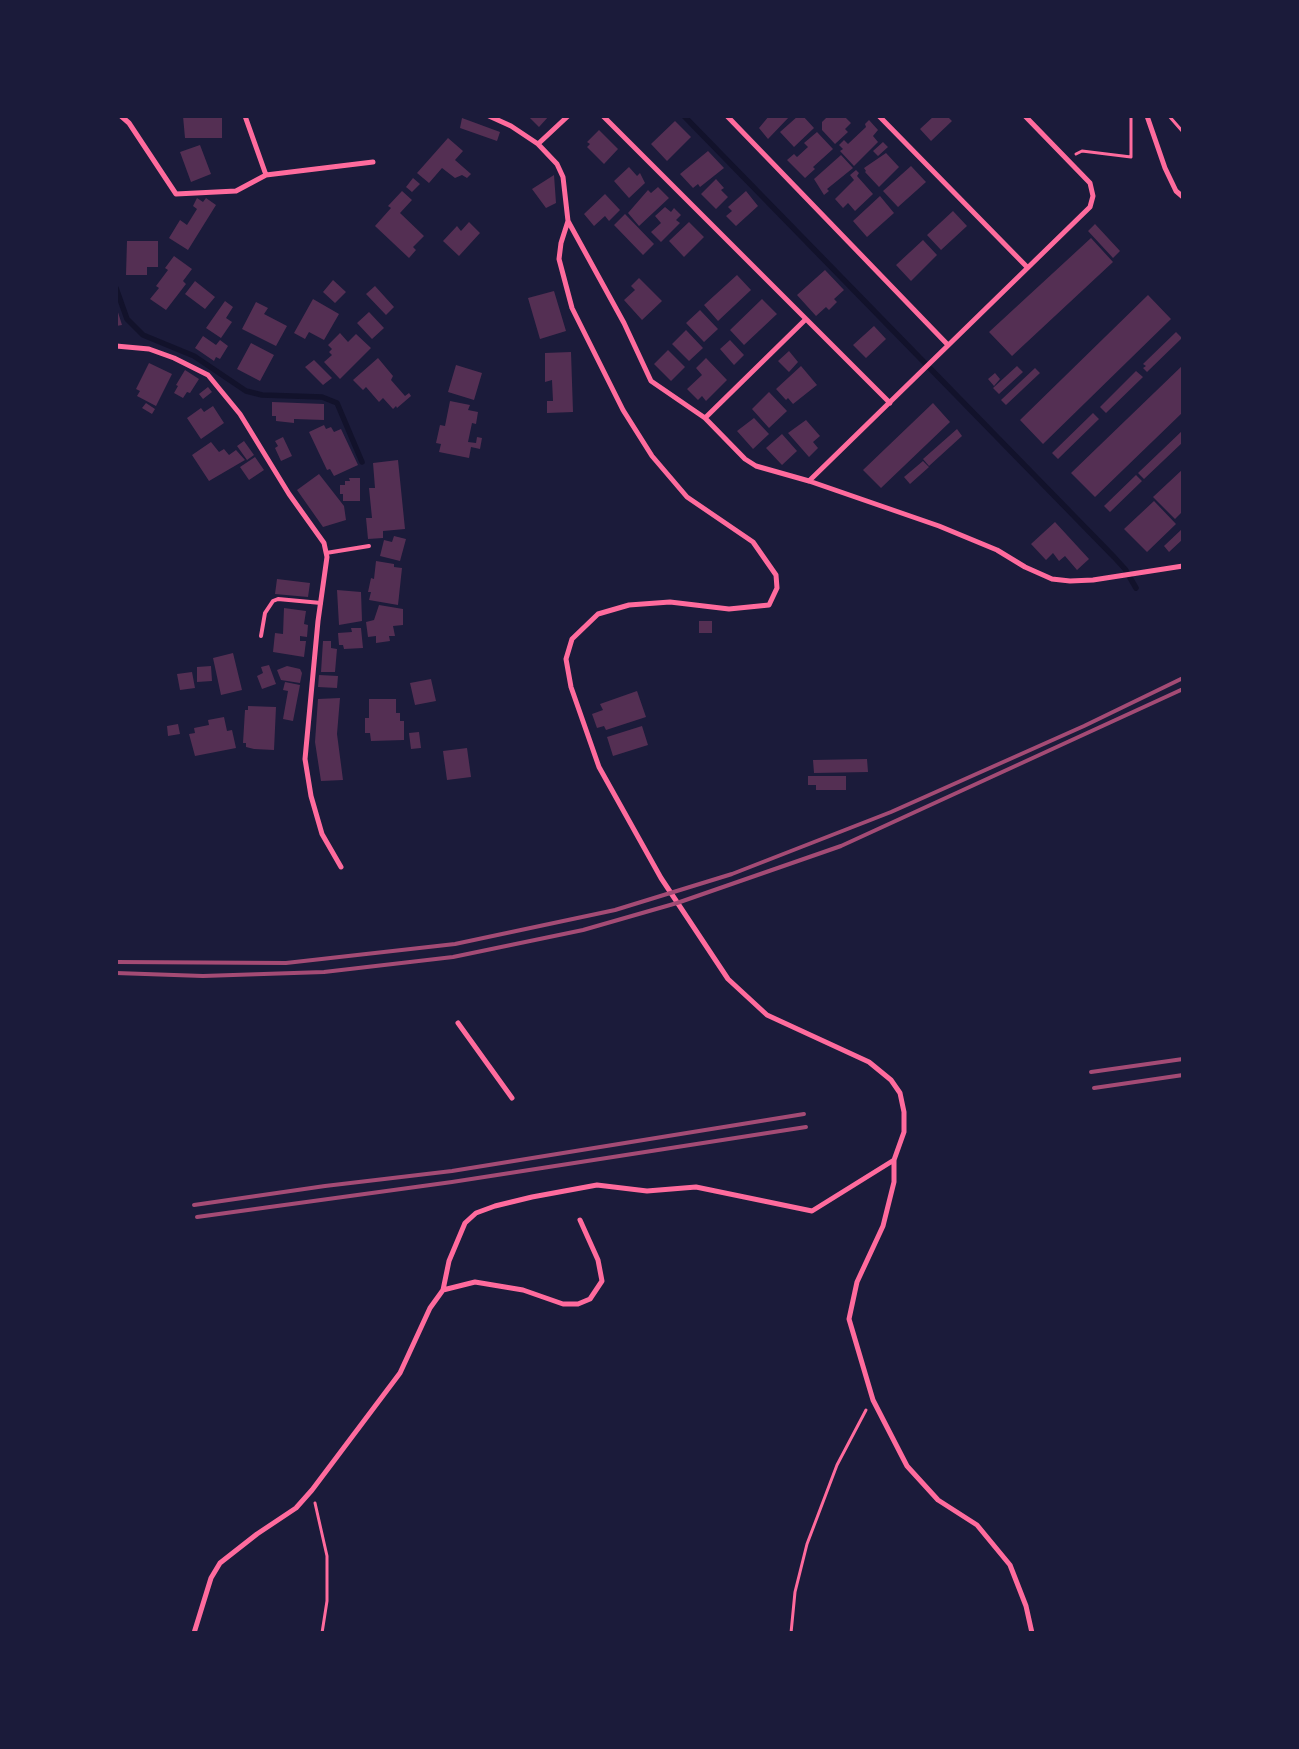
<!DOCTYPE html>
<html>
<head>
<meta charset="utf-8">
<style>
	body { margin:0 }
	#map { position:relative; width:1299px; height:1749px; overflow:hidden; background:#1b1b3a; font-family:"Public Sans",sans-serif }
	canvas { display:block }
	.frame { position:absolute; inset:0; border:118px solid #1b1b3a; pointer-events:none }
</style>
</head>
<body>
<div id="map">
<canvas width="1299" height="1749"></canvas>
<div class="frame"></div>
</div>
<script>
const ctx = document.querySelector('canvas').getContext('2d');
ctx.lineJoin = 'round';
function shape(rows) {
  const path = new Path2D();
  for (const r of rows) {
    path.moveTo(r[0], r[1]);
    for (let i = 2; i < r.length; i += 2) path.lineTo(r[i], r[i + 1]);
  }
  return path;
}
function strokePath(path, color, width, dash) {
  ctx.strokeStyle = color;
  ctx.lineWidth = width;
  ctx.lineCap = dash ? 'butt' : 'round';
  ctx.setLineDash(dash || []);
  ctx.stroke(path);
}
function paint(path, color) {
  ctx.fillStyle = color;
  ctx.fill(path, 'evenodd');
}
strokePath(shape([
	[684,116,1114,557,1125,569,1136,588],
	[116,288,127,319,143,335,194,356,246,391,262,395,322,397,337,403,362,462]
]), '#12122b', 5.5);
paint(shape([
	[183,116,222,116,222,138,185,138],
	[528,116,549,116,539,127],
	[769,116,790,116,768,139,759,128],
	[798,116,803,116,814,128,794,147,780,132],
	[828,116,844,116,851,123,845,129,848,132,835,144,822,130,822,122],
	[934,116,947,116,952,121,931,141,920,129],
	[462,118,500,132,497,141,460,128],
	[869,120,878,130,873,136,878,142,854,166,840,151,843,149,839,145,844,140,848,144,866,127,865,124],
	[675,121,691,137,667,161,651,144],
	[599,130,618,149,604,164,587,147,590,144,587,142],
	[817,132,833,149,813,167,815,169,805,178,787,160,794,154,797,157,808,147,804,143],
	[448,138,463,151,455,160,471,174,467,178,462,175,455,178,442,168,429,183,417,173],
	[883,142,888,147,878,156,873,151],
	[200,145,211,174,191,182,180,152],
	[708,151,724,168,700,187,698,184,693,188,680,174],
	[886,153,899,167,879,187,865,172,866,171,864,168],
	[841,155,853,168,827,189,829,191,824,195,814,179],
	[911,166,926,182,898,207,883,191],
	[629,167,637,176,640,173,645,183,629,198,614,181],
	[856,170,859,173,857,176,873,194,855,211,848,203,843,208,835,199,854,180,850,175],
	[554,175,556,203,546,208,532,189],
	[413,178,420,184,412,192,406,187],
	[716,179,724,188,721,190,728,197,716,209,701,194],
	[658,187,669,198,639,226,628,213,648,190,651,193],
	[402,191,412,200,400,213,424,236,413,247,416,250,409,258,375,226,391,208,388,206],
	[746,191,758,206,736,226,726,216,732,211,728,207],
	[605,194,620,210,609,221,605,216,594,226,584,214],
	[880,196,894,213,867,237,853,221],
	[197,198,203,202,206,198,216,205,188,250,169,238,180,220,187,225,197,209,193,206],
	[665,207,671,212,674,208,681,215,676,220,680,223,661,242,651,232,661,223,655,216],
	[953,211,967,226,941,250,927,235],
	[625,214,654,244,643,255,614,225],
	[469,222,480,233,459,256,443,241,457,226,461,231],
	[689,222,704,237,684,257,669,241],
	[1095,224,1120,251,1113,258,1088,231],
	[1091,238,1113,262,1012,356,989,332],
	[923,240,937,255,911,281,896,265],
	[127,241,158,241,158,267,147,267,147,275,126,275],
	[174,256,192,269,183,281,186,284,166,310,150,299,159,288,156,286,168,270,165,268],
	[825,270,844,290,834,299,837,302,829,310,826,307,816,316,797,295],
	[737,275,751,290,718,321,704,305],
	[639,278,662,301,642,320,624,300,635,290,631,286],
	[333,280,346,292,335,303,323,292],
	[195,281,215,297,205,309,185,294],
	[375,286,394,307,386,315,366,294],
	[554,291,566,331,540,339,528,298],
	[1148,295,1171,319,1043,444,1020,420],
	[313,299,339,314,324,340,309,332,305,339,294,333],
	[762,299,777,314,744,345,730,330],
	[225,301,233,307,226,318,232,322,221,338,206,328],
	[256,302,268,308,264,314,287,326,276,346,242,329],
	[116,306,122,325,116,326],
	[700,310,718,329,704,342,686,323],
	[369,312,384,328,372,339,357,323],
	[874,326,886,339,866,358,853,345],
	[686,330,703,348,689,361,672,344],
	[1176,332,1182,338,1147,372,1143,368,1146,366,1143,364],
	[340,333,348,342,356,334,371,348,340,379,324,362,332,355,329,352,332,349,328,345],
	[203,336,216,345,220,340,228,346,220,359,216,357,214,361,195,348],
	[730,340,744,355,734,365,720,349],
	[251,343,274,355,260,381,237,369],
	[668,350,685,367,671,381,654,364],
	[789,351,798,362,789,372,778,361],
	[571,352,573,412,547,413,547,401,553,401,552,380,545,382,545,353],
	[378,358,393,376,391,380,405,396,409,393,411,396,397,408,396,406,393,409,383,398,379,402,366,387,363,390,353,380],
	[706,358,727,380,706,401,702,396,698,400,687,389,702,375,696,368],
	[314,360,332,378,323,385,305,367],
	[149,363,172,374,156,406,137,396,140,391,136,389],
	[456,365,482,373,474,400,448,392],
	[1183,365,1183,412,1095,497,1071,473],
	[801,366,817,385,793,404,788,398,786,400,776,389],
	[1017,366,1023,372,999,394,993,388],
	[1035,368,1040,373,1006,405,1001,400],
	[185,370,199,379,190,393,187,392,183,398,174,393,178,386,176,385],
	[1136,371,1143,377,1106,413,1100,407],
	[995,373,1000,379,994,386,988,379],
	[208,387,212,392,203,399,199,394],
	[769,392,787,411,769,428,752,409],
	[450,401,470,405,468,410,478,412,476,424,472,423,468,442,476,443,477,437,482,438,480,449,471,447,469,458,439,452,441,444,436,443,440,425,445,426],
	[272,402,324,404,324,420,294,419,294,423,276,421,276,416,272,416],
	[146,403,155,409,152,414,142,408],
	[933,403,950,422,881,488,863,470],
	[213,406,224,423,201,439,187,418,201,408,204,412],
	[1093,413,1099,419,1058,459,1052,453],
	[754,418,769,434,753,449,737,431],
	[806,420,820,436,813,442,818,448,809,457,788,433],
	[324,425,326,429,331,427,334,432,341,429,358,465,334,476,330,469,327,470,309,432],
	[957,429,962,436,929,466,923,459],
	[1183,430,1183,442,1144,479,1138,473],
	[782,434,797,451,782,465,766,448],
	[283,437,292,456,281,461,275,448,278,446,275,441],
	[244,441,254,455,247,460,237,446],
	[211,442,219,452,224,449,229,455,236,450,245,460,209,481,192,455],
	[255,457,264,470,249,480,240,467],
	[398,460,405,529,383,531,383,538,368,539,366,518,372,518,369,488,375,488,373,463],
	[923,461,929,467,910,484,904,477],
	[1183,469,1183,511,1175,519,1153,497],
	[319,474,344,506,346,520,323,527,297,490],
	[1136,475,1142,481,1110,512,1104,506],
	[349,478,360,478,360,501,343,501,343,494,340,494,340,485,345,485,345,481,350,481],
	[1154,501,1176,524,1147,552,1124,529],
	[1055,522,1089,559,1077,570,1065,556,1059,561,1053,553,1046,560,1031,544],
	[1182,529,1183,539,1169,552,1164,546],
	[394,536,406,539,400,561,380,556,384,540,392,542],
	[376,561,394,564,394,567,402,568,398,605,369,600,371,592,368,592,371,578,374,579],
	[277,579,310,583,308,597,275,594],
	[337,590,361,592,362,621,339,625],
	[379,605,403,609,403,625,393,626,395,636,389,636,390,641,376,643,376,636,368,637,366,622,374,620],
	[284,608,306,611,304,624,308,625,307,637,300,636,300,641,306,641,304,657,273,652,275,633,283,634],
	[699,621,712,621,712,633,699,633],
	[351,628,361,628,363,648,344,649,343,645,339,645,338,633,352,632],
	[323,641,331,641,331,648,337,649,335,672,321,672],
	[233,653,242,690,221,695,213,658],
	[269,665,276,684,262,689,257,676,263,673,261,667],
	[211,666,212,681,197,682,197,667],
	[287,666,300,669,302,673,300,683,281,680,277,670],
	[192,672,195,688,180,690,177,674],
	[319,675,338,676,337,688,318,687],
	[431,679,436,701,415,705,410,683],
	[285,682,300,685,293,721,283,719,288,691,283,690],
	[637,691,646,717,606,730,604,726,597,728,592,714,603,710,600,704],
	[340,698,337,734,343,780,321,781,315,742,318,699],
	[369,699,396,699,396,713,400,713,400,721,404,721,404,740,371,741,370,733,365,733,365,718,369,718],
	[248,706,276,707,274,750,254,749,246,747,246,743,243,743,245,710,248,710],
	[224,717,227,731,232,730,236,748,195,756,189,734,195,733,194,728,209,725,208,720],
	[178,724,180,734,168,736,167,726],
	[642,726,648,745,613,756,607,737],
	[419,732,421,748,411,749,409,733],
	[467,748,471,777,447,780,443,751],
	[867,759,868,772,814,773,813,760],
	[808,776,846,776,846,790,816,790,816,785,808,785]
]), '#542f53');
strokePath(shape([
	[1169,116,1183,132],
	[1076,154,1082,151,1131,157,1131,116],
	[315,1503,327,1556,327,1601,322,1633],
	[791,1633,795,1592,807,1544,837,1465,866,1410]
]), '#ff6b9d', 3);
strokePath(shape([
	[326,553,369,546],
	[261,636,265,613,273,601,278,599,321,603]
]), '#ff6b9d', 4);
strokePath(shape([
	[121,116,129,123,176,194,236,191,266,175],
	[245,116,266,175,373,162],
	[489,116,511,126,538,144,557,164,563,177,568,221,624,323,651,381,705,418,745,459,756,466,809,481,939,526,997,550,1025,567,1052,579,1070,581,1093,580,1183,566],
	[603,116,890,403],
	[727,116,948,345],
	[879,116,1027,267],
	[1147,116,1165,168,1176,191,1183,197],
	[538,144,568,116],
	[568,221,561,243,559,259,572,308,623,410,652,456,687,497,753,542,776,575,777,588,769,605,729,609,670,602,629,605,598,614,572,639,566,659,571,687,599,767,661,878,728,979,767,1015,869,1062,891,1080,900,1093,904,1112,904,1132,894,1160,894,1182,883,1226,857,1282,849,1319,873,1400,907,1466,938,1500,977,1525,1010,1565,1026,1606,1032,1633],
	[116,346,149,349,174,358,208,375,240,414,289,494,324,543,327,557,318,621,305,759,311,796,322,834,341,867],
	[705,418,806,319],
	[809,481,1090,207,1093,196,1090,183,1025,116],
	[458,1023,512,1098],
	[443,1290,475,1282,523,1290,563,1304,578,1304,590,1299,602,1281,598,1260,580,1220],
	[194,1633,211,1578,220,1563,257,1534,296,1508,312,1490,400,1373,430,1308,443,1290,449,1261,465,1223,476,1213,495,1206,532,1197,597,1185,647,1191,696,1187,812,1211,894,1160]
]), '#ff6b9d', 5);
strokePath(shape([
	[116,962,286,963,455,944,615,910,732,874,891,812,1084,726,1183,678],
	[116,973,203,976,324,972,453,957,583,930,677,903,841,846,1183,689],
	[1091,1072,1183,1059],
	[1094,1088,1183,1075],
	[194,1205,325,1186,452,1171,804,1114],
	[197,1217,452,1182,806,1127]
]), '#a44b75', 4);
</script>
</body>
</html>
